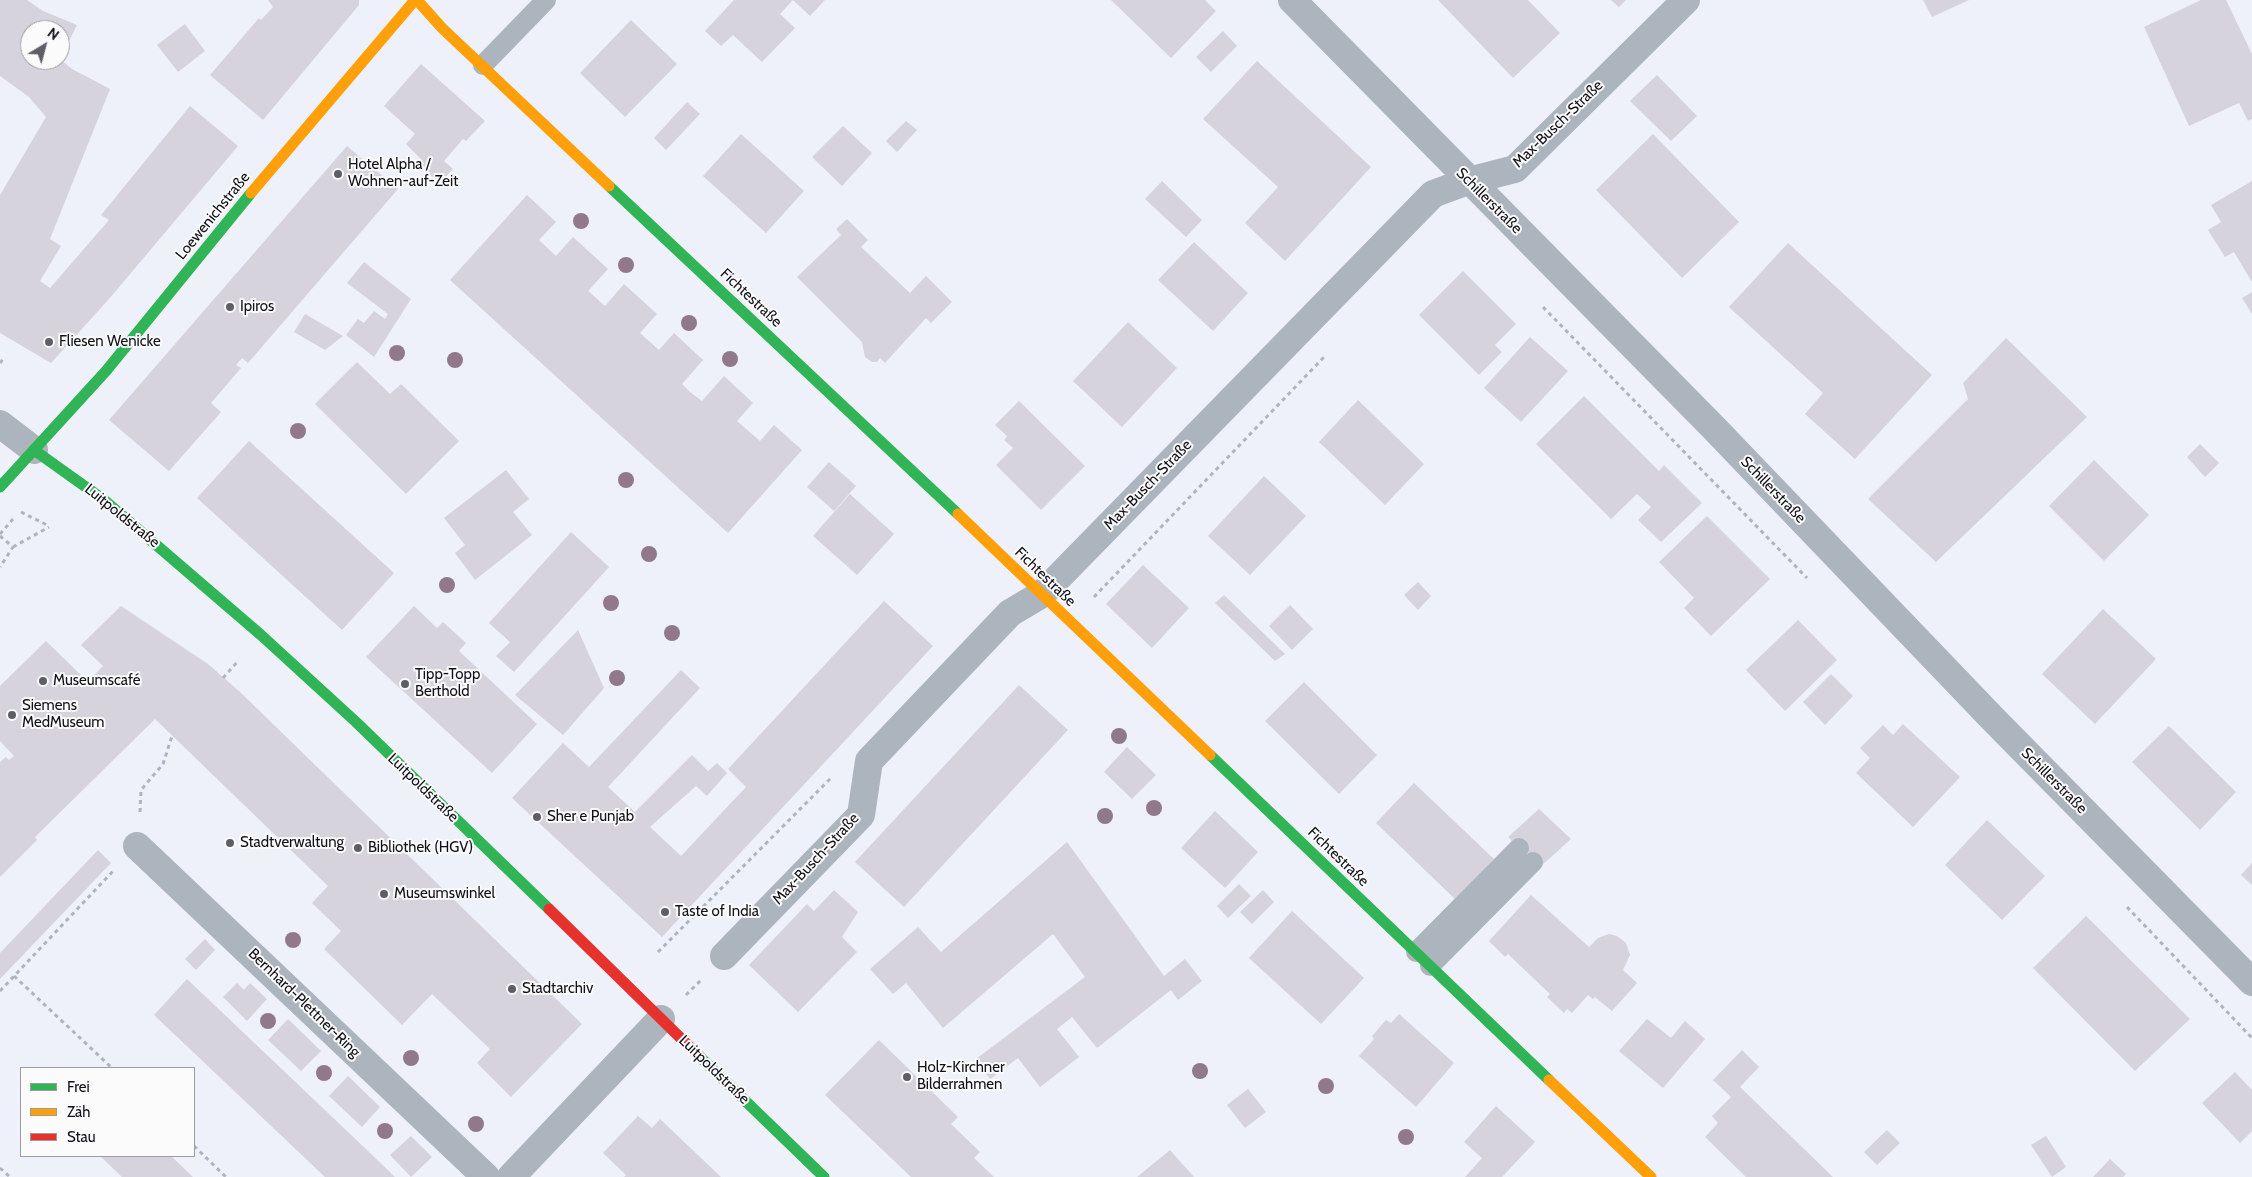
<!DOCTYPE html>
<html>
<head>
<meta charset="utf-8">
<style>
	body { margin:0 }
	#map { position:relative; width:2252px; height:1177px; overflow:hidden; background:#eef0fa; font-family:Cabin,sans-serif }
	canvas { display:block }
	.legend { position:absolute; left:20px; top:1067px; width:175px; height:90px; box-sizing:border-box; background:#fbfbfb; border:1px solid #9d9da1; margin:0; padding:6px 9px; list-style:none; font-size:15px; color:#10101a }
	.legend li { display:flex; align-items:center; gap:10px; height:25px }
	.legend b { width:25px; border:1px solid #9d9da1 }
	.north { position:absolute; left:20px; top:20px; width:50px; height:50px; box-sizing:border-box; background:#fbfbfb; border:1px solid #9d9da1; border-radius:50%; rotate:37deg; font-size:14px; font-weight:700; line-height:20px; text-align:center; color:#10101a }
	.north::after { content:''; display:block; margin:auto; width:18px; height:22px; background:#5e5e68; clip-path:polygon(50% 0,100% 100%,50% 72%,0 100%) }
</style>
</head>
<body>
<div id="map">
<canvas width="2252" height="1177"></canvas>
<ul class="legend">
<li><b style="height:6px;background:#30b455"></b>Frei</li>
<li><b style="height:6px;background:#ff9f0a"></b>Zäh</li>
<li><b style="height:6px;background:#e5322d"></b>Stau</li>
</ul>
<div class="north">N</div>
</div>
<script>
const ctx = document.querySelector('canvas').getContext('2d');
ctx.lineJoin = 'round';
function paint(path, color) {
  ctx.fillStyle = color;
  ctx.fill(path, 'evenodd');
}
function shape(rows) {
  const path = new Path2D();
  for (const r of rows) {
    path.moveTo(r[0], r[1]);
    for (let i = 2; i < r.length; i += 2) path.lineTo(r[i], r[i + 1]);
  }
  return path;
}
function strokePath(path, color, width, dash) {
  ctx.strokeStyle = color;
  ctx.lineWidth = width;
  ctx.lineCap = dash ? 'butt' : 'round';
  ctx.setLineDash(dash || []);
  ctx.stroke(path);
}
function write(font, color, halo, rows, align = 'center') {
  ctx.font = font + ' Cabin,sans-serif';
  ctx.lineWidth = 4;
  ctx.setLineDash([]);
  ctx.textBaseline = 'middle';
  ctx.strokeStyle = halo;
  ctx.fillStyle = color;
  for (const [text, x, y, turn = 0] of rows) {
    ctx.save();
    ctx.translate(x, y);
    ctx.rotate((+turn || 0) * Math.PI / 180);
    ctx.textAlign = isNaN(turn) ? turn : align;
    if (halo) ctx.strokeText(text, 0, 0);
    ctx.fillText(text, 0, 0);
    ctx.restore();
  }
}
paint(shape([
	[0,0,27,0,43,11,77,25,60,59,72,69,110,89,50,239,61,246,40,281,50,288,109,220,101,215,190,106,238,146,109,299,51,363,0,333,0,195,46,117,29,97,0,76],
	[30,30,60,30,60,60,30,60],
	[268,0,359,0,359,5,263,120,210,75,259,18,261,20,273,7],
	[734,0,825,0,810,16,793,0,780,14,795,28,762,62,733,35,721,46,705,31],
	[1111,0,1205,0,1216,11,1171,58],
	[1438,0,1528,0,1560,33,1513,78],
	[1611,0,1626,0,1619,7],
	[1923,0,1969,0,1932,17],
	[2201,0,2226,0,2252,54,2252,119,2248,121,2239,103,2189,126,2144,27],
	[631,20,677,64,625,117,580,73],
	[185,24,205,51,178,72,157,45],
	[1223,31,1237,46,1211,72,1196,57],
	[1257,61,1371,167,1285,261,1245,223,1278,187,1203,119],
	[421,64,485,121,466,141,463,139,444,161,453,169,440,183,417,164,421,159,406,144,415,134,384,106],
	[1657,75,1697,116,1671,141,1630,101],
	[687,102,700,114,666,150,654,138],
	[906,121,917,130,897,152,886,141],
	[843,126,872,153,842,186,812,157],
	[741,134,804,191,766,233,703,176],
	[1653,134,1739,222,1682,278,1596,190],
	[347,146,398,189,248,363,242,358,236,365,241,368,211,403,221,412,169,471,109,420],
	[1162,181,1202,220,1186,237,1145,199],
	[2252,181,2252,282,2234,252,2225,257,2208,230,2221,222,2211,205],
	[527,195,556,222,539,240,556,256,573,237,608,269,588,291,605,306,624,284,657,314,640,333,659,350,674,333,703,360,682,384,690,392,702,401,724,376,753,403,737,421,760,441,774,425,802,450,728,533,450,280],
	[847,219,868,240,861,247,910,293,926,276,952,302,931,323,926,318,885,363,880,358,877,362,872,362,865,357,862,342,797,277,841,235,836,229],
	[1194,242,1248,293,1213,331,1158,280],
	[1788,243,1932,375,1855,459,1805,414,1823,393,1729,307],
	[364,262,411,299,374,357,346,335,358,319,364,323,374,311,385,319,388,314,347,283],
	[1463,271,1516,324,1495,345,1502,352,1479,375,1419,315],
	[2252,292,2252,314,2242,298],
	[305,314,343,336,325,350,294,332],
	[1128,322,1177,368,1122,427,1073,381],
	[1530,337,1568,371,1521,422,1484,388],
	[2006,338,2087,417,1936,562,1868,499,1968,399,1963,383],
	[357,362,390,394,401,384,459,441,406,494,315,404],
	[1584,396,1659,471,1664,465,1702,503,1661,542,1638,520,1651,507,1637,494,1611,519,1536,444],
	[1358,400,1424,464,1385,505,1319,442],
	[1019,401,1085,466,1041,510,996,465,1013,448,1004,440,1007,436,995,425],
	[249,441,394,573,342,630,197,498],
	[2200,444,2219,463,2205,477,2187,457],
	[2094,460,2149,515,2104,561,2049,506],
	[829,462,856,486,834,511,807,487],
	[506,470,529,499,513,512,532,535,475,580,455,553,465,545,444,518],
	[1264,476,1306,516,1250,575,1208,536],
	[850,494,894,534,857,575,813,536],
	[1707,516,1770,579,1711,636,1684,608,1694,598,1659,562],
	[571,532,609,567,514,672,496,656,510,642,489,623],
	[1143,565,1189,608,1152,648,1106,604],
	[1418,582,1431,596,1418,610,1404,595],
	[1224,595,1285,654,1275,661,1215,603],
	[884,601,933,646,662,937,512,798,563,743,589,767,681,670,700,688,608,787,635,812,692,755,708,771,717,763,727,773,707,796,696,786,650,827,681,856,746,787,728,769],
	[1290,605,1313,629,1292,650,1269,626],
	[121,606,208,664,240,692,582,1024,511,1097,477,1063,490,1049,432,994,402,1025,324,949,341,931,312,903,328,886,155,719,35,837,37,840,0,877,0,762,6,757,9,760,14,756,0,741,0,686,46,641,88,682,103,666,81,645],
	[414,606,437,628,443,622,466,643,459,651,537,724,492,773,366,657],
	[2103,609,2156,659,2095,724,2042,674],
	[1798,620,1837,660,1785,711,1746,670],
	[578,630,604,688,563,735,515,695],
	[1831,674,1853,696,1825,725,1803,702],
	[1304,682,1377,755,1339,794,1265,721],
	[1019,685,1068,730,904,907,855,862],
	[1903,724,1960,777,1913,827,1856,773,1870,758,1860,748,1883,725,1893,735],
	[2169,726,2236,792,2200,830,2132,762],
	[1127,747,1156,775,1132,799,1104,772],
	[1414,783,1494,859,1455,899,1376,823],
	[1539,809,1571,839,1539,868,1508,837],
	[1215,811,1258,852,1225,888,1181,848],
	[1987,820,2045,876,2002,920,1945,865],
	[1067,842,1164,976,1185,959,1202,981,1178,1000,1171,990,1097,1048,1072,1017,1057,1029,1079,1057,1040,1087,1018,1058,990,1079,976,1059,1085,977,1053,934,943,1028,906,983,893,994,870,969,918,927,941,952],
	[98,850,111,863,0,979,0,953],
	[2252,863,2252,885,2241,875],
	[1239,884,1251,896,1228,918,1217,906],
	[834,890,858,912,842,937,857,952,798,1012,749,965,807,904,814,911],
	[1263,890,1274,902,1252,924,1240,912],
	[1531,895,1589,947,1598,938,1609,934,1617,936,1626,943,1630,955,1623,970,1637,983,1612,1011,1595,997,1593,999,1588,995,1572,1013,1567,1009,1564,1013,1547,997,1550,994,1508,954,1505,957,1489,941],
	[1292,911,1364,978,1321,1024,1249,958],
	[2086,916,2190,1019,2135,1071,2033,968],
	[205,939,215,950,196,970,185,959],
	[187,979,368,1151,395,1177,325,1177,154,1015],
	[237,983,244,990,250,983,267,999,247,1021,223,997],
	[1399,1014,1454,1063,1416,1107,1359,1056,1374,1039,1372,1036,1386,1020,1391,1023],
	[288,1019,321,1051,301,1071,268,1040],
	[1647,1019,1671,1038,1685,1021,1705,1039,1663,1088,1619,1051],
	[879,1040,958,1117,951,1124,980,1152,974,1158,994,1177,911,1177,825,1095],
	[1742,1050,1759,1067,1740,1087,1833,1177,1746,1177,1705,1137,1718,1123,1712,1116,1731,1097,1713,1080],
	[2235,1072,2252,1090,2252,1131,2240,1143,2202,1103],
	[348,1076,380,1107,362,1127,329,1096],
	[1248,1089,1266,1112,1245,1128,1227,1105],
	[1496,1106,1535,1142,1502,1177,1465,1177,1482,1158,1464,1142],
	[638,1116,652,1128,660,1119,721,1177,624,1177,626,1175,603,1153],
	[1887,1130,1900,1143,1877,1165,1864,1152],
	[411,1136,432,1157,411,1177,390,1155],
	[2046,1136,2066,1167,2052,1177,2031,1145],
	[1170,1150,1194,1177,1137,1177],
	[100,1156,171,1156,193,1177,122,1177],
	[2110,1159,2126,1174,2123,1177,2093,1177]
]), '#d6d3dd');
strokePath(shape([
	[1543,307,1807,578],
	[0,363,3,359],
	[21,512,49,526],
	[0,534,13,519],
	[0,536,13,547,0,567],
	[13,547,49,527],
	[1094,597,1325,356],
	[223,678,239,660],
	[140,812,141,790,163,764,172,736],
	[2127,907,2252,1038],
	[658,952,832,777],
	[14,976,112,1068],
	[0,991,115,869],
	[686,995,701,980],
	[194,1146,226,1177],
	[0,1168,10,1177]
]), '#b0b4be', 3, [4, 4]);
strokePath(shape([
	[483,65,546,0],
	[1416,952,1519,848],
	[1430,966,1533,862]
]), '#acb4bd', 20);
strokePath(shape([
	[1292,0,1713,427,1993,719,2252,982],
	[0,424,34,450],
	[137,846,486,1177],
	[724,956,861,815,869,761,1010,613,1042,594,1433,194,1468,181,1515,169,1686,0],
	[511,1177,661,1019]
]), '#acb4bd', 28);
strokePath(shape([
	[609,186,958,514],
	[34,450,104,500,261,635,356,722,549,909],
	[0,487,106,371,251,193],
	[1210,755,1549,1080],
	[701,1058,824,1177]
]), '#30b455', 11);
strokePath(shape([
	[417,0,442,28,609,186],
	[251,193,415,0],
	[958,514,1210,755],
	[1549,1080,1651,1177]
]), '#ff9f0a', 11);
strokePath(shape([
	[549,909,701,1058]
]), '#e5322d', 11);
ctx.fillStyle = '#91798b';
for (const [x, y] of [
	[581,221],
	[626,265],
	[689,323],
	[397,353],
	[730,359],
	[455,360],
	[298,431],
	[626,480],
	[649,554],
	[447,585],
	[611,603],
	[672,633],
	[617,678],
	[1119,736],
	[1154,808],
	[1105,816],
	[293,940],
	[268,1021],
	[411,1058],
	[1200,1071],
	[324,1073],
	[1326,1086],
	[476,1124],
	[385,1131],
	[1406,1137]
]) {
  ctx.beginPath();
  ctx.arc(x, y, 8, 0, 2 * Math.PI);
  ctx.fill();
}
for (const [x, y, r, color] of [
	[338,174,5,"#5e5e68"],
	[230,307,5,"#5e5e68"],
	[49,342,5,"#5e5e68"],
	[43,681,5,"#5e5e68"],
	[405,684,5,"#5e5e68"],
	[12,715,5,"#5e5e68"],
	[537,817,5,"#5e5e68"],
	[230,843,5,"#5e5e68"],
	[358,848,5,"#5e5e68"],
	[384,894,5,"#5e5e68"],
	[665,912,5,"#5e5e68"],
	[512,989,5,"#5e5e68"],
	[907,1077,5,"#5e5e68"]
]) {
  const dot = new Path2D();
  dot.arc(x, y, r, 0, 2 * Math.PI);
  ctx.fillStyle = color;
  ctx.fill(dot);
  strokePath(dot, '#fbfbfb', 2);
}
write('15px', '#10101a', '#fbfbfb', [
	["Max-Busch-Straße",1558,124,-44],
	["Schillerstraße",1489,201,45],
	["Loewenichstraße",213,216,-51],
	["Fichtestraße",751,298,43],
	["Max-Busch-Straße",1148,485,-46],
	["Schillerstraße",1773,490,46],
	["Luitpoldstraße",122,516,39],
	["Fichtestraße",1045,577,44],
	["Schillerstraße",2054,781,45],
	["Luitpoldstraße",423,788,44],
	["Fichtestraße",1338,857,44],
	["Max-Busch-Straße",816,859,-47],
	["Bernhard-Plettner-Ring",304,1003,44],
	["Luitpoldstraße",714,1070,44]
]);
write('15px', '#10101a', '#fbfbfb', [
	["Hotel Alpha /",348,165],
	["Wohnen-auf-Zeit",348,182],
	["Ipiros",240,307],
	["Fliesen Wenicke",59,342],
	["Tipp-Topp",415,675],
	["Berthold",415,692],
	["Museumscafé",53,681],
	["Siemens",22,706],
	["MedMuseum",22,723],
	["Sher e Punjab",547,817],
	["Stadtverwaltung",240,843],
	["Bibliothek (HGV)",368,848],
	["Museumswinkel",394,894],
	["Taste of India",675,912],
	["Stadtarchiv",522,989],
	["Holz-Kirchner",917,1068],
	["Bilderrahmen",917,1085]
], 'left');
</script>
</body>
</html>
